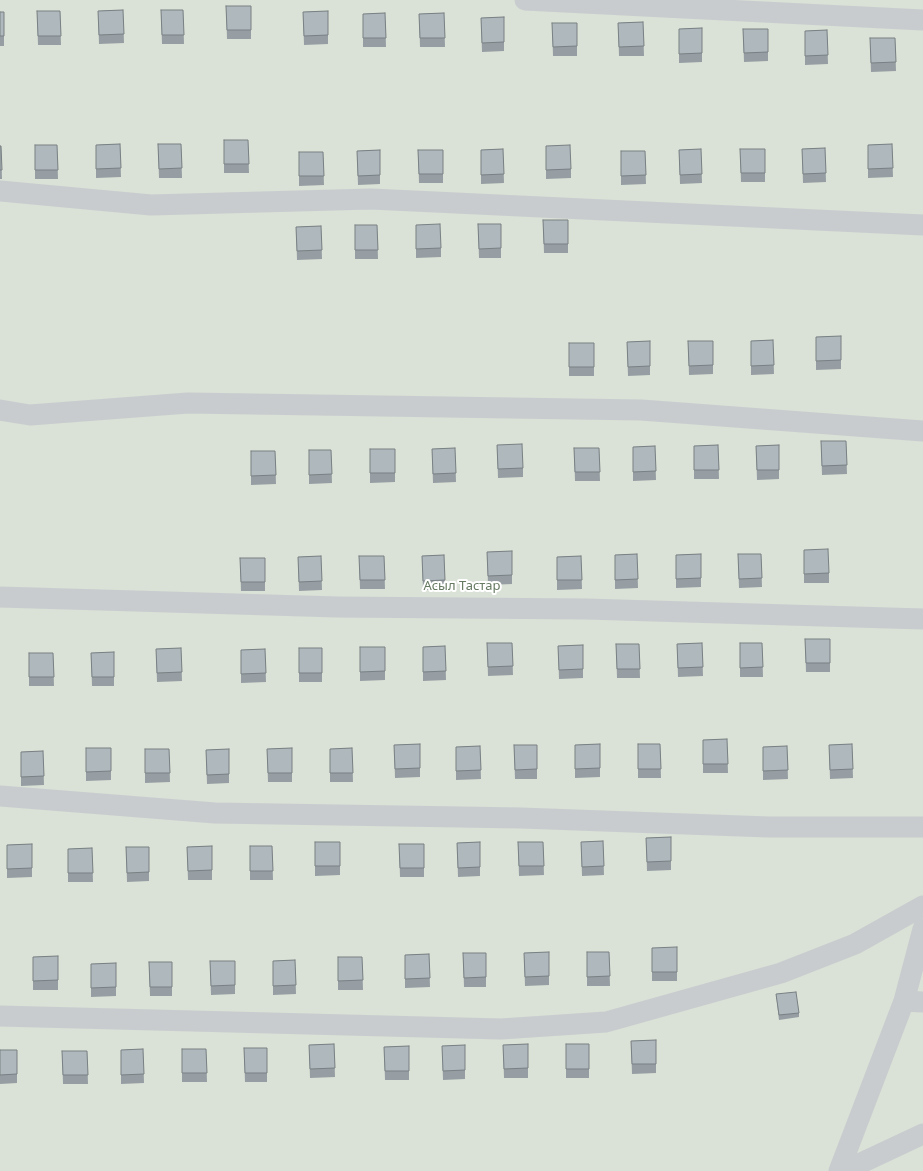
<!DOCTYPE html>
<html>
<head>
<meta charset="utf-8">
<style>
	body { margin:0 }
	canvas { display:block; background:#f9f9f6 }
</style>
</head>
<body>
<canvas width="923" height="1171"></canvas>
<script>
const ctx = document.querySelector('canvas').getContext('2d');
ctx.lineJoin = 'round';
function paint(path, color) {
  ctx.fillStyle = color;
  ctx.fill(path, 'evenodd');
}
function shape(rows) {
  const path = new Path2D();
  for (const r of rows) {
    path.moveTo(r[0], r[1]);
    for (let i = 2; i < r.length; i += 2) path.lineTo(r[i], r[i + 1]);
  }
  return path;
}
function strokePath(path, color, width, dash) {
  ctx.strokeStyle = color;
  ctx.lineWidth = width;
  ctx.lineCap = dash ? 'butt' : 'round';
  ctx.setLineDash(dash || []);
  ctx.stroke(path);
}
function write(font, color, halo, rows, align = 'center') {
  ctx.font = font + ' "Noto Sans",sans-serif';
  ctx.lineWidth = 4;
  ctx.setLineDash([]);
  ctx.textBaseline = 'middle';
  ctx.strokeStyle = halo;
  ctx.fillStyle = color;
  for (const [text, x, y, turn = 0] of rows) {
    ctx.save();
    ctx.translate(x, y);
    ctx.rotate((+turn || 0) * Math.PI / 180);
    ctx.textAlign = isNaN(turn) ? turn : align;
    if (halo) ctx.strokeText(text, 0, 0);
    ctx.fillText(text, 0, 0);
    ctx.restore();
  }
}
paint(shape([
	[0,0,923,0,923,1171,0,1171]
]), '#dae1d6');
strokePath(shape([
	[525,0,923,20],
	[0,191,151,205,371,199,923,225],
	[0,410,30,415,188,403,641,410,923,431],
	[0,597,337,607,586,609,923,619],
	[0,796,215,813,521,818,768,827,923,827],
	[904,1001,923,1002],
	[0,1016,501,1029,606,1022,781,973,855,944,923,906],
	[839,1171,904,1001,923,929],
	[844,1171,923,1134]
]), '#c8cccf', 21);
paint(shape([
	[226,6,251,6,251,39,227,39],
	[123,10,124,43,99,44,98,11],
	[161,10,183,10,184,44,162,44],
	[37,11,60,11,61,45,38,45],
	[328,11,328,44,304,45,303,12],
	[0,12,4,12,4,46,0,46],
	[385,13,386,47,363,47,363,14],
	[444,13,445,47,420,47,419,14],
	[504,17,504,51,482,52,481,18],
	[643,22,644,56,619,56,618,23],
	[552,23,577,23,577,56,553,56],
	[702,28,702,62,679,63,679,29],
	[743,29,768,29,768,61,744,62],
	[827,30,828,64,805,65,805,31],
	[870,38,895,38,896,71,871,72],
	[224,140,248,140,249,173,224,173],
	[120,144,121,177,96,178,96,145],
	[158,144,181,144,182,178,159,178],
	[892,144,893,177,868,178,868,145],
	[35,145,57,145,58,179,35,179],
	[0,146,1,146,2,179,0,179],
	[546,146,571,169,571,178,546,179],
	[825,148,826,182,803,183,802,149],
	[503,149,504,183,481,184,481,150],
	[701,149,702,183,680,184,679,150],
	[740,149,765,149,765,182,741,182],
	[380,150,380,184,358,185,357,151],
	[418,150,443,150,443,183,419,183],
	[621,151,645,151,646,184,621,185],
	[299,152,323,152,324,185,299,186],
	[543,220,568,220,568,253,544,253],
	[478,224,501,224,501,258,479,258],
	[355,225,377,225,378,259,355,259],
	[416,225,441,248,441,257,416,258],
	[321,226,322,259,297,260,296,227],
	[841,336,841,369,816,370,816,337],
	[773,340,774,374,751,375,751,341],
	[650,341,650,375,628,376,627,342],
	[688,341,713,341,713,374,689,375],
	[569,343,594,343,594,376,569,376],
	[821,441,846,441,847,474,822,475],
	[497,445,523,468,523,477,498,478],
	[718,445,719,479,694,479,694,446],
	[779,445,779,479,757,480,756,446],
	[655,446,656,480,633,481,633,447],
	[455,448,456,482,433,483,432,449],
	[574,448,599,448,600,481,575,481],
	[370,449,395,449,395,482,370,483],
	[309,450,331,450,332,483,309,484],
	[251,451,275,451,276,484,251,485],
	[804,550,829,573,829,583,804,583],
	[512,551,512,584,488,585,487,552],
	[637,554,638,588,615,589,615,555],
	[701,554,701,587,676,588,676,555],
	[738,554,761,554,762,587,739,588],
	[444,555,445,589,423,590,422,556],
	[321,556,322,590,299,591,298,557],
	[359,556,384,556,385,589,360,589],
	[581,556,582,589,557,590,557,557],
	[240,558,265,558,265,591,241,591],
	[805,639,830,639,830,672,806,672],
	[487,643,512,643,513,675,488,676],
	[702,643,703,676,678,677,677,644],
	[740,643,762,643,763,677,740,677],
	[616,644,639,644,640,678,617,678],
	[583,645,583,678,559,679,558,646],
	[445,646,446,680,423,681,423,647],
	[360,647,385,647,385,680,360,681],
	[181,648,182,681,157,682,156,649],
	[299,648,322,648,322,682,299,682],
	[265,649,266,682,241,683,241,650],
	[114,652,114,686,92,686,91,653],
	[29,653,53,653,54,686,29,686],
	[727,739,728,773,703,773,703,740],
	[420,744,420,777,395,778,394,745],
	[600,744,600,777,575,778,575,745],
	[638,744,660,744,661,778,638,778],
	[852,744,853,778,830,779,829,745],
	[514,745,537,745,537,779,515,779],
	[480,746,481,779,456,780,456,747],
	[787,746,788,779,763,780,763,747],
	[86,748,111,748,111,780,86,781],
	[292,748,292,782,268,782,267,749],
	[352,748,353,782,330,782,330,749],
	[145,749,169,749,170,782,145,783],
	[229,749,229,783,207,784,206,750],
	[43,751,44,785,21,786,21,752],
	[671,837,671,870,647,871,646,838],
	[603,841,604,875,582,876,581,842],
	[315,842,340,842,340,875,315,876],
	[480,842,480,876,458,877,457,843],
	[518,842,543,842,544,875,519,876],
	[32,844,32,877,7,878,7,845],
	[399,844,424,844,424,877,400,877],
	[212,846,212,880,188,880,187,847],
	[250,846,272,846,273,880,250,880],
	[126,847,149,847,149,881,127,882],
	[92,848,93,882,68,882,68,849],
	[652,948,677,972,677,981,652,981],
	[549,952,549,985,525,986,524,953],
	[587,952,609,952,610,986,587,986],
	[463,953,486,977,486,987,464,987],
	[429,954,430,987,405,988,405,955],
	[58,956,58,990,33,990,33,957],
	[338,957,362,957,363,990,338,990],
	[295,960,296,994,273,995,273,961],
	[210,961,235,961,235,994,211,995],
	[149,962,172,962,172,996,150,996],
	[116,963,116,996,91,997,91,964],
	[776,994,799,1013,799,1017,779,1020],
	[656,1040,656,1073,632,1074,631,1041],
	[334,1044,335,1077,310,1078,309,1045],
	[528,1044,528,1078,504,1078,503,1045],
	[566,1044,589,1044,589,1078,566,1078],
	[465,1045,465,1079,443,1080,442,1046],
	[409,1046,409,1080,385,1080,384,1047],
	[244,1048,267,1048,267,1082,245,1082],
	[143,1049,144,1083,121,1084,121,1050],
	[182,1049,206,1049,207,1082,182,1082],
	[0,1050,17,1050,17,1083,0,1084],
	[62,1051,87,1051,88,1084,63,1084]
]), '#969ea3');
const building = shape([
	[226,6,251,6,251,30,227,30,226,6],
	[123,10,124,34,99,35,98,11,123,10],
	[161,10,183,10,184,35,162,35,161,10],
	[37,11,60,11,61,36,38,36,37,11],
	[328,11,328,35,304,36,303,12,328,11],
	[0,12,4,12,4,36,0,36,0,12],
	[385,13,386,38,363,38,363,14,385,13],
	[444,13,445,38,420,38,419,14,444,13],
	[504,17,504,42,482,43,481,18,504,17],
	[643,22,644,46,619,47,618,23,643,22],
	[552,23,577,23,577,46,553,47,552,23],
	[702,28,702,53,679,54,679,29,702,28],
	[743,29,768,29,768,52,744,53,743,29],
	[827,30,828,55,805,56,805,31,827,30],
	[870,38,895,38,896,62,871,63,870,38],
	[224,140,248,140,249,164,224,164,224,140],
	[120,144,121,168,96,169,96,145,120,144],
	[158,144,181,144,182,168,159,169,158,144],
	[892,144,893,168,868,169,868,145,892,144],
	[35,145,57,145,58,170,35,170,35,145],
	[570,145,571,169,546,170,546,146,570,145],
	[0,146,1,146,2,170,0,170,0,146],
	[825,148,826,173,803,174,802,149,825,148],
	[503,149,504,174,481,175,481,150,503,149],
	[701,149,702,174,680,175,679,150,701,149],
	[740,149,765,149,765,173,741,173,740,149],
	[380,150,380,175,358,176,357,151,380,150],
	[418,150,443,150,443,174,419,174,418,150],
	[621,151,645,151,646,175,621,176,621,151],
	[299,152,323,152,324,176,299,176,299,152],
	[543,220,568,220,568,244,544,244,543,220],
	[440,224,441,248,416,249,416,225,440,224],
	[478,224,501,224,501,248,479,249,478,224],
	[355,225,377,225,378,250,355,250,355,225],
	[321,226,322,250,297,251,296,227,321,226],
	[841,336,841,360,816,361,816,337,841,336],
	[773,340,774,365,751,366,751,341,773,340],
	[650,341,650,366,628,367,627,342,650,341],
	[688,341,713,341,713,365,689,366,688,341],
	[569,343,594,343,594,367,569,367,569,343],
	[821,441,846,441,847,465,822,466,821,441],
	[522,444,523,468,498,469,497,445,522,444],
	[718,445,719,470,694,470,694,446,718,445],
	[779,445,779,470,757,470,756,446,779,445],
	[655,446,656,471,633,472,633,447,655,446],
	[455,448,456,473,433,474,432,449,455,448],
	[574,448,599,448,600,472,575,472,574,448],
	[370,449,395,449,395,473,370,473,370,449],
	[309,450,331,450,332,474,309,475,309,450],
	[251,451,275,451,276,475,251,476,251,451],
	[828,549,829,573,804,574,804,550,828,549],
	[512,551,512,575,488,576,487,552,512,551],
	[637,554,638,579,615,580,615,555,637,554],
	[701,554,701,578,676,579,676,555,701,554],
	[738,554,761,554,762,578,739,579,738,554],
	[444,555,445,580,423,581,422,556,444,555],
	[321,556,322,581,299,582,298,557,321,556],
	[359,556,384,556,385,580,360,580,359,556],
	[581,556,582,580,557,580,557,557,581,556],
	[240,558,265,558,265,582,241,582,240,558],
	[805,639,830,639,830,663,806,663,805,639],
	[487,643,512,643,513,666,488,667,487,643],
	[702,643,703,667,678,668,677,644,702,643],
	[740,643,762,643,763,667,740,668,740,643],
	[616,644,639,644,640,669,617,669,616,644],
	[583,645,583,669,559,670,558,646,583,645],
	[445,646,446,671,423,672,423,647,445,646],
	[360,647,385,647,385,671,360,672,360,647],
	[181,648,182,672,157,673,156,649,181,648],
	[299,648,322,648,322,673,299,673,299,648],
	[265,649,266,673,241,674,241,650,265,649],
	[114,652,114,677,92,677,91,653,114,652],
	[29,653,53,653,54,677,29,677,29,653],
	[727,739,728,764,703,764,703,740,727,739],
	[420,744,420,768,395,769,394,745,420,744],
	[600,744,600,768,575,769,575,745,600,744],
	[638,744,660,744,661,769,638,769,638,744],
	[852,744,853,769,830,770,829,745,852,744],
	[514,745,537,745,537,769,515,770,514,745],
	[480,746,481,770,456,771,456,747,480,746],
	[787,746,788,770,763,771,763,747,787,746],
	[86,748,111,748,111,771,86,772,86,748],
	[292,748,292,773,268,773,267,749,292,748],
	[352,748,353,773,330,773,330,749,352,748],
	[145,749,169,749,170,773,145,773,145,749],
	[229,749,229,774,207,775,206,750,229,749],
	[43,751,44,776,21,777,21,752,43,751],
	[671,837,671,861,647,862,646,838,671,837],
	[603,841,604,866,582,867,581,842,603,841],
	[315,842,340,842,340,866,315,866,315,842],
	[480,842,480,867,458,868,457,843,480,842],
	[518,842,543,842,544,866,519,866,518,842],
	[32,844,32,868,7,869,7,845,32,844],
	[399,844,424,844,424,868,400,868,399,844],
	[212,846,212,870,188,871,187,847,212,846],
	[250,846,272,846,273,871,250,871,250,846],
	[126,847,149,847,149,872,127,873,126,847],
	[92,848,93,873,68,873,68,849,92,848],
	[677,947,677,972,652,972,652,948,677,947],
	[549,952,549,976,525,977,524,953,549,952],
	[587,952,609,952,610,976,587,977,587,952],
	[463,953,486,953,486,977,464,978,463,953],
	[429,954,430,978,405,979,405,955,429,954],
	[58,956,58,980,33,981,33,957,58,956],
	[338,957,362,957,363,980,338,981,338,957],
	[295,960,296,985,273,986,273,961,295,960],
	[210,961,235,961,235,985,211,986,210,961],
	[149,962,172,962,172,987,150,987,149,962],
	[116,963,116,987,91,988,91,964,116,963],
	[796,992,799,1013,779,1015,776,994,796,992],
	[656,1040,656,1064,632,1064,631,1041,656,1040],
	[334,1044,335,1068,310,1069,309,1045,334,1044],
	[528,1044,528,1068,504,1069,503,1045,528,1044],
	[566,1044,589,1044,589,1069,566,1069,566,1044],
	[465,1045,465,1070,443,1071,442,1046,465,1045],
	[409,1046,409,1071,385,1071,384,1047,409,1046],
	[244,1048,267,1048,267,1073,245,1073,244,1048],
	[143,1049,144,1074,121,1075,121,1050,143,1049],
	[182,1049,206,1049,207,1073,182,1073,182,1049],
	[0,1050,17,1050,17,1074,0,1075,0,1050],
	[62,1051,87,1051,88,1075,63,1075,62,1051]
]);
paint(building, '#aeb8bd');
strokePath(building, '#7a8184', 1);
write('13px', '#667a61', '#fff', [
	["Асыл Тастар",462,586]
]);
</script>
</body>
</html>
